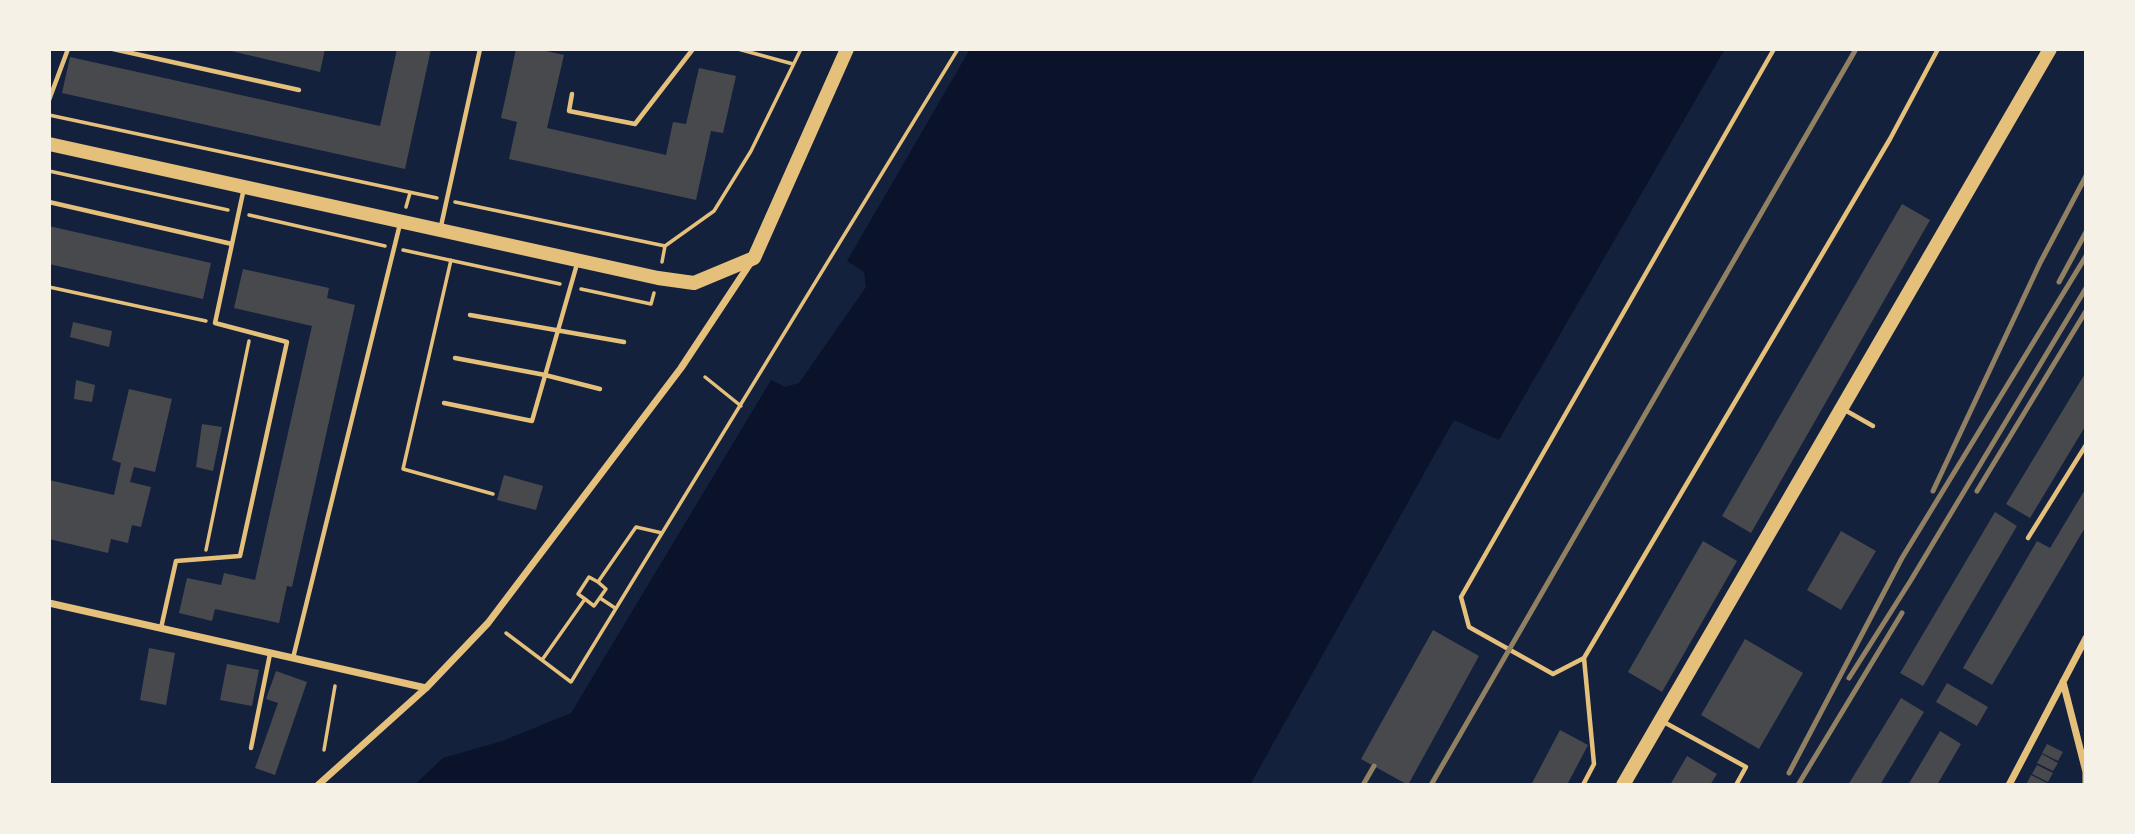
<!DOCTYPE html>
<html>
<head>
<meta charset="utf-8">
<style>
	body { margin:0 }
	#map { position:relative; width:2135px; height:834px; overflow:hidden; background:#14213d; font-family:"Golos Text",sans-serif }
	canvas { display:block }
	.frame { position:absolute; inset:0; border:51px solid #f6f1e7; pointer-events:none }
</style>
</head>
<body>
<div id="map">
<canvas width="2135" height="834"></canvas>
<div class="frame"></div>
</div>
<script>
const ctx = document.querySelector('canvas').getContext('2d');
ctx.lineJoin = 'round';
function paint(path, color) {
  ctx.fillStyle = color;
  ctx.fill(path, 'evenodd');
}
function shape(rows) {
  const path = new Path2D();
  for (const r of rows) {
    path.moveTo(r[0], r[1]);
    for (let i = 2; i < r.length; i += 2) path.lineTo(r[i], r[i + 1]);
  }
  return path;
}
function strokePath(path, color, width, dash) {
  ctx.strokeStyle = color;
  ctx.lineWidth = width;
  ctx.lineCap = dash ? 'butt' : 'round';
  ctx.setLineDash(dash || []);
  ctx.stroke(path);
}
paint(shape([
	[970,49,1725,49,1499,440,1454,420,1250,785,414,785,443,758,502,741,571,713,771,380,785,387,799,383,866,287,864,272,847,261]
]), '#0b132b');
paint(shape([
	[223,49,325,49,320,72],
	[397,49,431,49,405,169,62,93,70,57,380,126],
	[516,49,537,49,564,55,547,128,666,155,673,122,686,124,699,68,736,76,723,133,711,131,696,200,509,159,517,122,501,118],
	[1902,204,1930,220,1751,533,1722,516],
	[49,226,211,263,203,299,49,264],
	[243,269,329,288,327,298,355,305,292,587,287,586,279,623,215,609,212,621,179,613,187,578,221,585,224,573,255,580,312,326,234,308],
	[73,322,112,331,109,347,70,337],
	[2086,372,2086,425,2030,518,2006,504],
	[76,380,95,385,92,402,74,399],
	[129,389,172,399,155,472,134,467,130,482,151,487,141,527,132,525,128,543,111,539,108,553,49,539,49,480,114,495,121,463,112,460],
	[202,424,222,427,213,471,196,467],
	[504,475,543,486,536,510,497,500],
	[2086,488,2086,526,1992,685,1963,668,2037,541,2050,548],
	[1995,512,2017,526,1923,686,1900,673],
	[1841,531,1876,551,1841,610,1807,590],
	[1703,541,1737,561,1662,692,1628,672],
	[1433,630,1479,656,1408,785,1361,759],
	[1745,639,1803,673,1759,749,1701,715],
	[149,648,175,653,166,705,140,700],
	[227,664,259,670,252,706,220,700],
	[276,671,307,682,275,775,255,768,278,703,266,699],
	[1947,683,1988,707,1977,726,1936,702],
	[1901,698,1924,712,1880,785,1848,785],
	[1560,730,1588,745,1567,785,1531,785],
	[1940,731,1961,744,1937,785,1908,785],
	[2047,744,2063,752,2058,761,2042,753],
	[2042,754,2058,763,2053,771,2037,763],
	[1687,756,1717,774,1710,785,1670,785],
	[2037,765,2053,773,2048,782,2032,774],
	[2031,775,2051,785,2026,785]
]), '#48494c');
strokePath(shape([
	[738,49,793,64],
	[49,115,437,198],
	[49,171,228,210],
	[455,202,665,246],
	[406,207,410,193],
	[249,215,385,246],
	[403,250,560,284],
	[451,260,403,469,493,494],
	[662,262,665,246,714,211,751,151,801,49],
	[49,287,206,321],
	[581,289,651,304,654,293],
	[705,377,741,406],
	[206,550,249,341],
	[600,598,615,608],
	[585,599,578,594,589,577,598,582],
	[506,633,571,682,958,49],
	[542,660,585,599,594,606,606,589,598,582,636,527,662,533],
	[324,750,335,686]
]), '#e5c07b', 3.5);
strokePath(shape([
	[113,49,299,90],
	[1774,49,1461,597,1469,627,1553,674,1584,658,1890,139,1938,49],
	[572,94,569,111,635,124,693,49],
	[49,100,68,49],
	[49,202,232,244],
	[441,226,480,49],
	[470,315,624,342],
	[455,358,545,375,600,389],
	[444,403,532,421,577,264],
	[1843,409,1873,426],
	[2028,538,2086,445],
	[161,628,176,561,240,556,287,342,215,323,244,188],
	[293,658,400,224],
	[1662,721,1746,767,1736,785],
	[251,748,270,654],
	[1583,785,1594,764,1584,658]
]), '#e5c07b', 4.5);
strokePath(shape([
	[49,603,426,688],
	[2063,682,2086,772,2086,785],
	[318,785,426,688,488,623,681,368,751,262],
	[2009,785,2086,638]
]), '#e5c07b', 7);
strokePath(shape([
	[49,144,658,278,694,283,754,258,847,49],
	[1623,785,2050,49]
]), '#e5c07b', 14);
strokePath(shape([
	[2059,282,2086,232],
	[1933,491,2040,263,2086,176],
	[1977,491,2086,311],
	[1849,678,1911,580,2086,288],
	[1789,773,1902,558,2086,256],
	[1363,785,1374,766],
	[1431,785,1856,49],
	[1798,785,1902,613]
]), '#918062', 5);
</script>
</body>
</html>
